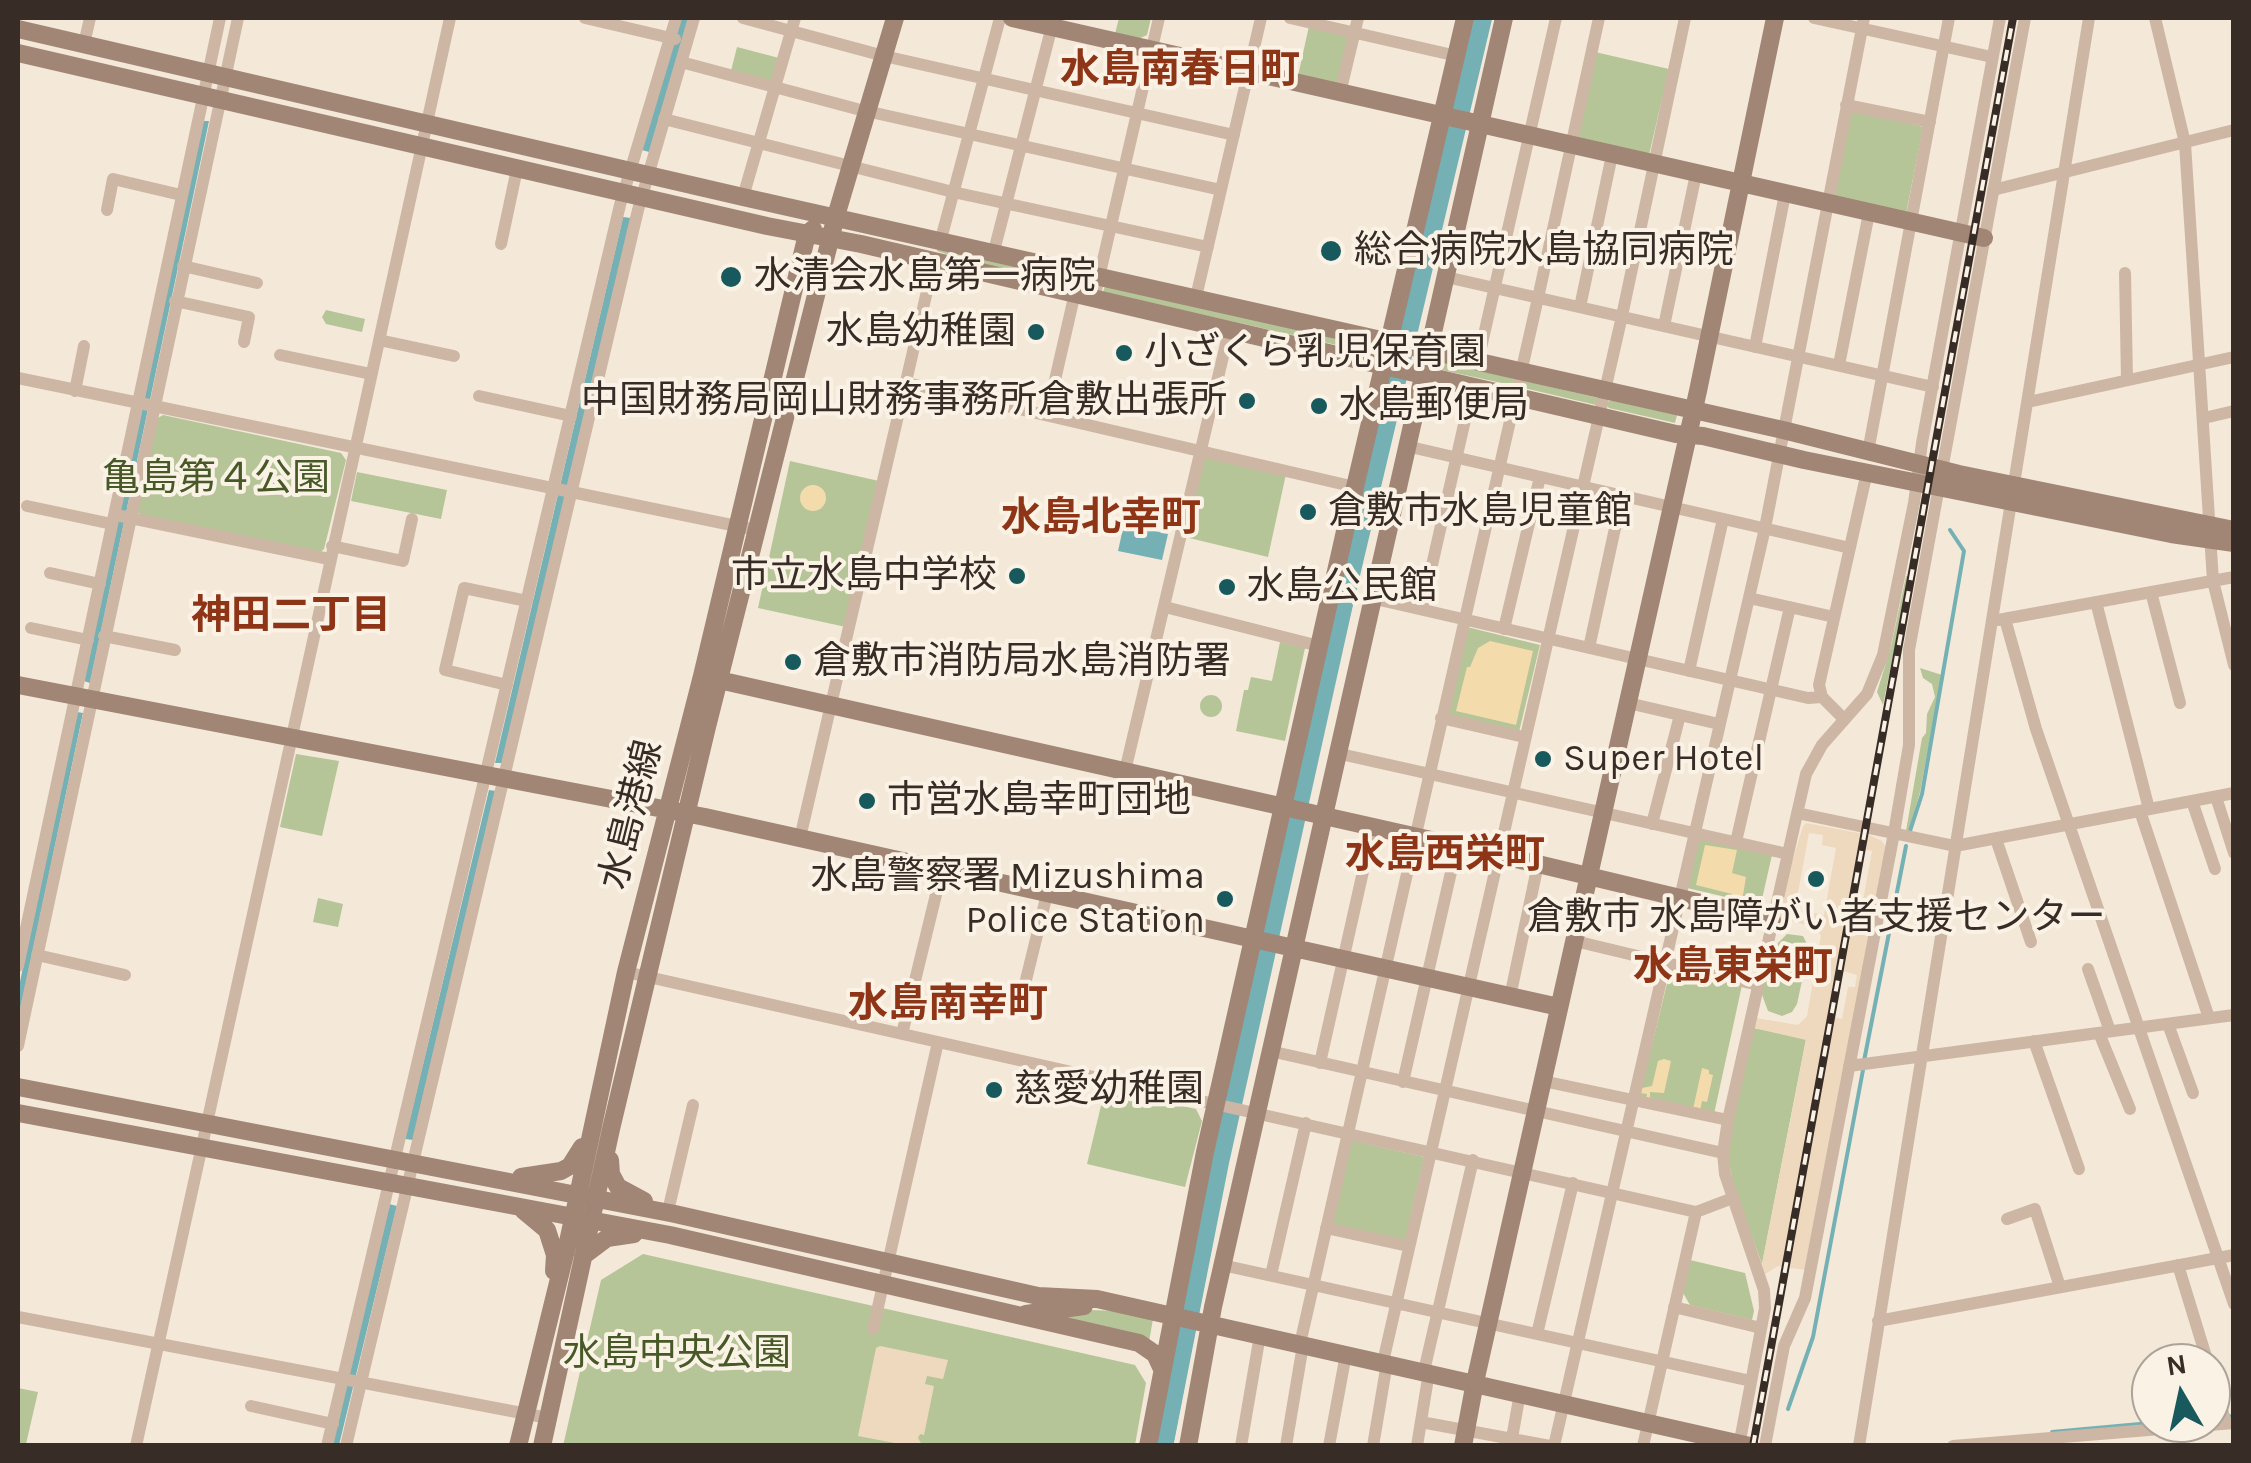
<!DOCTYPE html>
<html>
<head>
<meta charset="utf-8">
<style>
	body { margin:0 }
	#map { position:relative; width:2251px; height:1463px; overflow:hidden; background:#f4e8d9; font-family:Karla,sans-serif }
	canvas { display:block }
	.frame { position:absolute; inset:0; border:20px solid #382c26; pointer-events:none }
	.north { position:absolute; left:2131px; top:1343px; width:100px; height:100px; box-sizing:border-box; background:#fbf2e6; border:2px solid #ada399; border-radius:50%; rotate:351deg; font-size:28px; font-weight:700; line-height:40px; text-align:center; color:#382c26 }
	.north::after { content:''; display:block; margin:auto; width:35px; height:45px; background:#18595e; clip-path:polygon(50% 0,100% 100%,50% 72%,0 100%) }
</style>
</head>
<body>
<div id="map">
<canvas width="2251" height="1463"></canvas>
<div class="frame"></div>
<div class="north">N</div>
</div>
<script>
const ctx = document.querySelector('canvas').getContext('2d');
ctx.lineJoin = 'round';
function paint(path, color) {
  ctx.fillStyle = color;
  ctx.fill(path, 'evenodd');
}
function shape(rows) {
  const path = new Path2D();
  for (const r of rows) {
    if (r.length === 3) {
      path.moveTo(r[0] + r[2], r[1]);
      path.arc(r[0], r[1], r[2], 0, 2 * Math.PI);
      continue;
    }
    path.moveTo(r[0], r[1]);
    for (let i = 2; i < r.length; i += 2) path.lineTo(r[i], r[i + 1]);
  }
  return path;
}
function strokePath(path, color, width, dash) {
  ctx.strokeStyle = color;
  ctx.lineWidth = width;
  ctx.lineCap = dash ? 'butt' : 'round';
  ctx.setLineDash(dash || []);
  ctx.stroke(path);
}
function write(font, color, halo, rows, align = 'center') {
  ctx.font = font + ' Karla,"Noto Sans JP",sans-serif';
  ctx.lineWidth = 8;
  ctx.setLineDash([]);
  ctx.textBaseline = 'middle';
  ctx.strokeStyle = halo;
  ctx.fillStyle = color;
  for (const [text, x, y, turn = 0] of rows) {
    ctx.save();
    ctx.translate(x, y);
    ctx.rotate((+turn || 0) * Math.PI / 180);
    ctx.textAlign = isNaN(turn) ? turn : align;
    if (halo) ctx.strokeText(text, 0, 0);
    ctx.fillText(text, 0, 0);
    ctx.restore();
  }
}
paint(shape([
	[1119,18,1151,18,1147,35,1138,39,1115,34],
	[1309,26,1350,36,1339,85,1298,76],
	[737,47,779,58,772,82,731,71],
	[1595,52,1669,69,1649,155,1575,138],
	[1850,108,1923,127,1906,214,1833,197],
	[938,248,1071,279,1070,286,976,264,937,251],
	[1105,286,1364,345,1366,347,1363,351,1103,292],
	[326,310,365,319,362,332,326,324,322,317],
	[1444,363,1513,378,1514,381,1511,385,1442,370],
	[1526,381,1598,398,1596,405,1524,388,1522,382],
	[1610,400,1677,415,1675,423,1609,408,1606,405],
	[163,415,341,453,346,460,324,549,319,553,142,516,136,511,156,419],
	[1210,457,1286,474,1268,557,1185,537,1203,459],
	[790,461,879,481,846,627,758,608],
	[357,472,447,490,441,519,351,501],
	[1906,576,1909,577,1883,705,1877,692,1891,647],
	[1467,627,1540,645,1519,732,1446,714],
	[1280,642,1305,648,1285,741,1236,731,1244,690,1248,690,1251,677,1272,681],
	[1920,668,1942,675,1920,792,1909,832,1906,831,1922,738,1926,733,1927,714,1935,697,1932,684,1923,678],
	[1211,706,11],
	[296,754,339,761,322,836,280,827],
	[1699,838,1772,855,1762,899,1756,904,1687,888],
	[318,898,343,904,338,927,313,922],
	[1787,934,1803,936,1809,948,1797,1004,1792,1012,1782,1016,1768,1011,1761,992,1778,943],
	[1671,967,1742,985,1714,1114,1639,1098],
	[1754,1028,1806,1039,1762,1264,1734,1187,1728,1158,1729,1141],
	[1105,1089,1196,1109,1202,1121,1185,1187,1087,1164],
	[1350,1140,1424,1157,1405,1241,1331,1225],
	[643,1254,1135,1365,1146,1383,1135,1445,563,1446,601,1280],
	[1690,1260,1745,1273,1754,1311,1752,1320,1690,1305,1682,1291],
	[1090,1310,1118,1311,1153,1319,1149,1342,1052,1321],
	[18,1388,38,1392,26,1444,18,1443]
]), '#b5c598');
paint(shape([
	[813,498,13],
	[1490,641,1533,651,1516,725,1456,711,1467,667,1470,667,1478,648],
	[1705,845,1737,850,1732,873,1746,877,1742,901,1732,898,1732,894,1696,885],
	[1664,1059,1671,1061,1664,1093,1650,1092,1650,1100,1646,1099,1647,1094,1640,1093,1642,1088,1652,1086,1658,1061],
	[1702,1068,1709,1070,1709,1074,1713,1075,1707,1102,1702,1101,1700,1111,1693,1109]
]), '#f3dbac');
paint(shape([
	[1806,823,1869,835,1882,841,1887,849,1806,1270,1778,1266,1765,1274,1762,1264,1806,1040,1754,1028,1756,1018,1798,1025,1807,1016,1821,935,1811,926,1779,918,1785,886,1803,826],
	[1809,833,1823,835,1822,845,1836,848,1824,915,1795,909],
	[1858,848,1872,851,1861,911,1847,908],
	[1836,969,1857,975,1855,987,1848,987,1842,1019,1827,1016],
	[880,1346,948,1360,943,1379,927,1376,925,1384,934,1386,924,1435,920,1434,918,1438,922,1445,905,1445,858,1436,876,1348]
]), '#eed9bf');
paint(shape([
	[681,18,689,18,649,152,642,150],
	[203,121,209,121,90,683,84,681],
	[623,217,631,218,502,763,495,763],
	[1124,524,1168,534,1162,560,1118,551],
	[77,712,83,713,18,1021,18,991],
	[489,790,496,791,413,1140,405,1139],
	[389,1204,397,1206,339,1445,332,1446]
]), '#75b1b4');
strokePath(shape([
	[1466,113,1489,18],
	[1411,342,1463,127],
	[1305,805,1403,375],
	[1910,831,1922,794,1964,551,1950,530],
	[1275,936,1302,819],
	[1864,1061,1906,846],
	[1197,1313,1239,1096,1272,950],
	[1788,1409,1813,1337,1863,1070],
	[2211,1418,2234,1416],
	[2052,1432,2151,1423],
	[1171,1446,1194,1327]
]), '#75b1b4', 4);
strokePath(shape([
	[1162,1446,1218,1162,1341,608,1481,18]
]), '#75b1b4', 22);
strokePath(shape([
	[585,18,675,39],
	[743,18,884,56,1234,135],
	[1290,18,1457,56],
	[1814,18,1992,57],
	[2155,18,2185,143,2213,581,2234,665],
	[84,44,90,18],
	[681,62,857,109,1221,190],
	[1340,93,1358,18],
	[1846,105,1930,122],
	[664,119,953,192,1208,247],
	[1993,190,2234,130],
	[743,197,795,18],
	[107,210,113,179,181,195],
	[941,239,1000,18],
	[501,244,517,169],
	[994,251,1054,18],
	[183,266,257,283],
	[2125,273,2127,380],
	[1446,277,1933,387],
	[1196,297,1261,18],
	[1094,299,1159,18],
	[175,301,249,317,244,342],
	[1580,307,1612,155],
	[1664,326,1696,174],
	[379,340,454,356],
	[1755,347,1785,194],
	[280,355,371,374],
	[1478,361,1556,18],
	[1839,365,1869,213],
	[18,378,756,530],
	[907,383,1355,487],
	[75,391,84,346],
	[479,396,571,416],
	[2028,402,2234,357],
	[1047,415,1080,271],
	[2204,418,2234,411],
	[1406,446,1850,548],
	[1868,452,1949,18],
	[27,506,112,524],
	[121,516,329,559],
	[332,546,403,561,412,519],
	[50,573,100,584],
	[2151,592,2180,703],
	[1371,598,1808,698,1822,697],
	[1749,598,1834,617],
	[2096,602,2149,809],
	[1165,607,1319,646],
	[1422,609,1473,385],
	[2005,619,2036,729,2234,1304],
	[1998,620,2234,577],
	[31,628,88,640],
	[1504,629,1540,477],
	[104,636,175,650],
	[1589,648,1622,496],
	[1689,671,1723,519],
	[507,685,445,670,464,588,527,601],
	[1628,703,1719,724],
	[1441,718,1524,737],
	[1844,719,1822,697,1819,685,1867,472],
	[1336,753,1788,854],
	[1125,771,1229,331],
	[2216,797,2234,853],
	[2192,801,2215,869],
	[2140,811,2209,1018],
	[1797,813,1955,846,2234,793],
	[1652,824,1680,715],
	[800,838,934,261],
	[1996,839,2031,942],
	[1736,842,1790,607],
	[1575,941,1758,985],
	[37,955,125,975],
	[18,966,220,18],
	[2088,969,2110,1031],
	[626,972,1696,1212,1733,1198],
	[1025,984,1047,894],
	[1510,997,1538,864],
	[2168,1024,2193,1093],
	[2099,1033,2130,1109],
	[902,1034,942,870],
	[2034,1041,2079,1169],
	[18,1046,238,18],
	[1270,1051,1723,1153],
	[1320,1063,1373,827],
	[1849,1066,2234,1015],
	[1543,1081,1728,1120],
	[1403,1082,1457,846],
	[668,1211,693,1105],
	[2007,1219,2035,1209,2060,1287],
	[1326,1228,1408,1246],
	[1222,1265,1751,1381],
	[2178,1265,2208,1363],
	[1271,1275,1306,1123],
	[1674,1307,1761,1328],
	[18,1317,548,1418],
	[1878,1321,2234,1255],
	[873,1329,938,1042],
	[1537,1334,1573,1183],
	[1300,1344,1538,298,1599,18],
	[1383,1362,1622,316,1685,18],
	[1424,1371,1473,1160],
	[2211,1374,2226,1423],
	[251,1406,333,1424],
	[1421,1422,1550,1446],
	[1511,1444,1520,1393],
	[136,1446,450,18],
	[327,1446,620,205,676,18],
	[346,1446,638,210,694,18],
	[1241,1446,1260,1335],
	[1286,1446,1303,1345],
	[1329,1446,1346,1354],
	[1373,1446,1387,1363],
	[1417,1446,1429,1372],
	[1554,1446,1765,528,1864,18],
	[1643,1446,1696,1212],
	[1739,1446,1765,1308,1764,1290,1725,1174,1723,1153,1728,1120,1806,774,1822,745,1867,694,1883,655,1914,503,1922,443,2000,18],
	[1765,1446,1784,1346,1805,1298,1894,833,1909,745,1909,650,2025,18],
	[1859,1446,2089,18],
	[1953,1446,2234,1423]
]), '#cdb7a4', 12);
strokePath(shape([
	[1012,18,1984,238],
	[18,29,743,197,1783,430,1959,474,2234,530],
	[18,53,767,226,861,244,1676,434,1703,436,1804,460,2171,534,2234,543],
	[710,678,1538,864,1772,920],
	[18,685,705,817,1559,1007],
	[18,1087,675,1214,1038,1296,1097,1299,1750,1446],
	[18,1113,670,1235,1139,1343,1155,1354,1162,1369],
	[610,1160,611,1174,618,1187,644,1201],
	[521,1177,561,1171,570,1166,582,1147],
	[523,1210,547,1230,555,1255,554,1271],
	[583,1256,607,1238,634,1234],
	[1026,1314,1084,1306],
	[518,1446,568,1242,626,972,702,676,807,234,813,229],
	[542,1446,611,1129,707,727,836,216,895,18],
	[1148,1446,1205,1152,1355,487,1465,18],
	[1188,1446,1213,1307,1504,18],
	[1463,1446,1475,1382,1698,391,1775,18]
]), '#a18575', 18);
const rail = shape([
	[1753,1446,2013,18]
]);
strokePath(rail, '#382c26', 8);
strokePath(rail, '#fbf2e6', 4, [11]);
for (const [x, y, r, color] of [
	[1331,251,12,"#18595e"],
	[731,277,12,"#18595e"],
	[1036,332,10,"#18595e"],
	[1124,353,10,"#18595e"],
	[1247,401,10,"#18595e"],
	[1319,406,10,"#18595e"],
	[1308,512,10,"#18595e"],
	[1017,576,10,"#18595e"],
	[1227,587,10,"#18595e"],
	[793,662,10,"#18595e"],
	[1543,759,10,"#18595e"],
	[867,801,10,"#18595e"],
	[1816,879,10,"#18595e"],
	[1225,899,10,"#18595e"],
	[994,1090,10,"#18595e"]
]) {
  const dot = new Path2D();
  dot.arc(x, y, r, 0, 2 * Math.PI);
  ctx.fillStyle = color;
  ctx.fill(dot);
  strokePath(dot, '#fbf2e6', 4);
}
write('38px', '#382c26', '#fbf2e6', [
	["総合病院水島協同病院",1354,251],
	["水清会水島第一病院",754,277],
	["水島幼稚園",1016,332,"right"],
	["小ざくら乳児保育園",1144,353],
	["中国財務局岡山財務事務所倉敷出張所",1227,401,"right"],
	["水島郵便局",1339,406],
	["倉敷市水島児童館",1328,512],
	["市立水島中学校",997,576,"right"],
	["水島公民館",1247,587],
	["倉敷市消防局水島消防署",813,662],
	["Super Hotel",1563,759],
	["市営水島幸町団地",887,801],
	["水島警察署 Mizushima",1205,877,"right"],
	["Police Station",1205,921,"right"],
	["倉敷市 水島障がい者支援センター",1816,918,"center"],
	["慈愛幼稚園",1014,1090]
], 'left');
write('38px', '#465927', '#fbf2e6', [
	["亀島第４公園",216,479],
	["水島中央公園",677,1354]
]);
write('38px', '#382c26', '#fbf2e6', [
	["水島港線",632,815,-76]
]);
write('bold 40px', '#8f3517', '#fbf2e6', [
	["水島南春日町",1180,71],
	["水島北幸町",1101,519],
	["神田二丁目",291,617],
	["水島西栄町",1445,856],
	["水島東栄町",1733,968],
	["水島南幸町",948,1005]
]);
</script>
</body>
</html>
